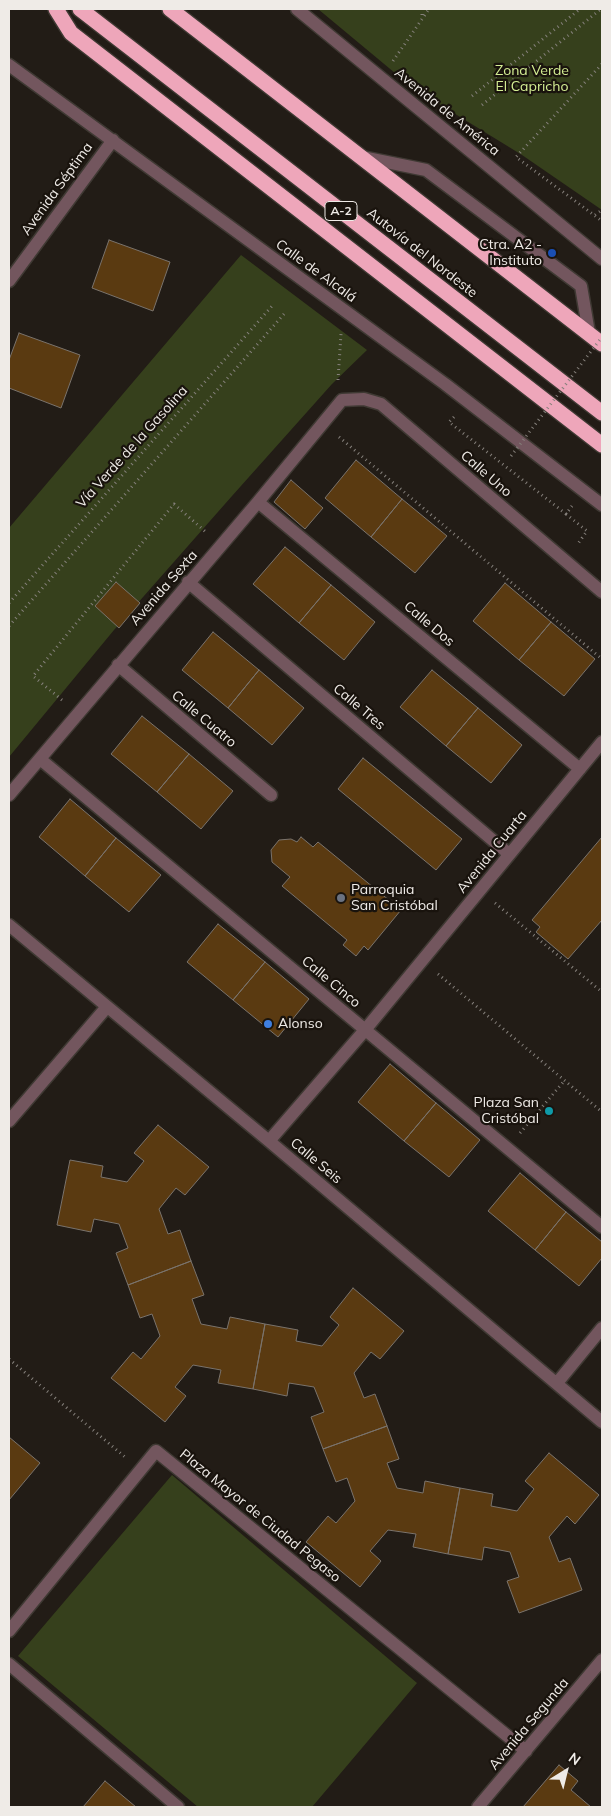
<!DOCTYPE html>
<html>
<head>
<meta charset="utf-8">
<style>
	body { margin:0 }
	#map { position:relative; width:611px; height:1816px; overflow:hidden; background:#221c16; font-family:Mulish,sans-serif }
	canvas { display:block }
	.frame { position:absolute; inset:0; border:10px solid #efebe7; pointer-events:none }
	.north { position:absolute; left:541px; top:1746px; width:50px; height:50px; -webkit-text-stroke:4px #19130d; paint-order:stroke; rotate:36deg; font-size:14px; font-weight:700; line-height:20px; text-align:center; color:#efebe7 }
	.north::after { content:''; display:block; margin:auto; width:18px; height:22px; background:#efebe7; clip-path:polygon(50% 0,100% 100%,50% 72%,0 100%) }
</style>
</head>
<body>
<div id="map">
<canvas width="611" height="1816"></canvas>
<div class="frame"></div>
<div class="north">N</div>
</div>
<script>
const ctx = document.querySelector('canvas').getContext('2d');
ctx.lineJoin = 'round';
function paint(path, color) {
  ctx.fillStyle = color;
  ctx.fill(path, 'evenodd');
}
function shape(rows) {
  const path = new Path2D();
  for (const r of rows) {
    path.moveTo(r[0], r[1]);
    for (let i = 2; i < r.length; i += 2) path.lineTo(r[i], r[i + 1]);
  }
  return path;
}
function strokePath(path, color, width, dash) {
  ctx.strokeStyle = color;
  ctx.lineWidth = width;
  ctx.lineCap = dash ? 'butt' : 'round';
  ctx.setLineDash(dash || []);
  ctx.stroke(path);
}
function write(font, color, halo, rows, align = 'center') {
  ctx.font = font + ' Mulish,sans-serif';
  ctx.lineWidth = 4.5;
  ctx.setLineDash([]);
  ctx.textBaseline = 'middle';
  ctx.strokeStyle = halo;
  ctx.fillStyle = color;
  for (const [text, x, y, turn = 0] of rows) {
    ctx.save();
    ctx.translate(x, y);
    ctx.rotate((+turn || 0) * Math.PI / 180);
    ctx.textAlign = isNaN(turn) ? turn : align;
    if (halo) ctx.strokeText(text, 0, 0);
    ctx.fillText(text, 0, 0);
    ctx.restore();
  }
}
paint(shape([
	[318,9,602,9,602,210,522,155,413,88],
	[241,255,367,350,332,384,232,496,114,630,9,757,9,528],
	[172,1475,417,1683,312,1807,198,1807,18,1656]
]), '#36401c');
const building = shape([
	[109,240,170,262,153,311,92,288,109,240],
	[19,333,80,355,61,408,9,388,9,360,19,333],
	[356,460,402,499,371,537,325,498,356,460],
	[291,480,323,508,305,529,274,502,291,480],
	[402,499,447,536,415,573,371,537,402,499],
	[285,547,331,585,299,623,253,584,285,547],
	[116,582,140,603,119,628,95,606,116,582],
	[505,583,551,622,519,660,473,621,505,583],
	[331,585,375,622,344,660,299,623,331,585],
	[551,622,595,659,564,696,519,660,551,622],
	[213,632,259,670,228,708,182,670,213,632],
	[259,670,304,708,272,745,228,708,259,670],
	[432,670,478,708,446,746,400,707,432,670],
	[478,708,522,745,491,783,446,746,478,708],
	[142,716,189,754,157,792,111,754,142,716],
	[189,754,233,791,201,829,157,792,189,754],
	[363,758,462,839,436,870,338,789,363,758],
	[70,799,116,838,85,876,39,837,70,799],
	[301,837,313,847,318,842,401,910,368,950,364,946,356,956,343,945,347,940,282,886,290,877,272,862,271,850,279,840,291,839,297,842,301,837],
	[602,837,602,920,568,959,536,932,540,927,532,920,602,837],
	[116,838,161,875,129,912,85,876,116,838],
	[218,924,265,962,233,1000,187,962,218,924],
	[265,962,309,999,278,1037,233,1000,265,962],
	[390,1064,436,1103,404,1141,358,1102,390,1064],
	[436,1103,480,1140,449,1177,404,1141,436,1103],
	[158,1125,209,1167,185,1195,176,1188,159,1209,168,1234,180,1230,191,1261,128,1285,116,1253,128,1248,119,1224,94,1219,91,1232,57,1225,70,1160,103,1166,101,1177,127,1182,144,1161,134,1153,158,1125],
	[520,1173,566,1212,535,1250,488,1211,520,1173],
	[566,1212,602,1242,602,1258,579,1286,535,1250,566,1212],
	[191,1261,204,1295,192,1299,201,1324,227,1329,230,1317,265,1324,253,1389,218,1383,221,1370,193,1365,175,1387,186,1396,165,1422,111,1378,133,1352,141,1359,160,1336,152,1314,140,1318,128,1285,191,1261],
	[353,1288,404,1331,380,1359,371,1352,354,1373,364,1398,375,1394,387,1426,323,1449,311,1417,324,1412,314,1387,289,1383,287,1396,253,1389,265,1324,298,1330,296,1341,322,1346,339,1325,330,1317,353,1288],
	[387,1426,399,1459,387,1463,397,1488,423,1493,425,1481,460,1488,448,1554,413,1547,416,1534,388,1530,370,1551,381,1561,360,1587,306,1542,328,1516,336,1523,355,1501,347,1478,336,1482,323,1449,387,1426],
	[9,1437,40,1463,9,1500,9,1437],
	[549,1453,599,1495,575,1524,567,1516,549,1537,559,1562,570,1558,582,1590,519,1613,507,1581,519,1577,510,1552,484,1547,482,1560,448,1554,460,1488,493,1494,491,1506,517,1511,534,1489,525,1481,549,1453],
	[559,1765,578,1781,571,1790,591,1807,523,1807,559,1765],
	[105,1781,136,1807,83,1807,105,1781]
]);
paint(building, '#5a3a11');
strokePath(building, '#7a736c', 1);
const minor = shape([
	[297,9,602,259],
	[9,65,445,384,602,505],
	[362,157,426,170,581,286,589,333],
	[9,281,113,140],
	[258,502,580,769],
	[188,582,509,854],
	[118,665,271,795],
	[40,759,602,1227],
	[9,795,258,502,342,400,364,399,381,404,602,592],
	[9,925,269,1141,602,1422],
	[9,1121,106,1008],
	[269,1141,365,1030,602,742],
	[557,1383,602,1328],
	[9,1631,156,1451,526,1751],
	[9,1664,178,1807],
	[478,1807,602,1660]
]);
const highway = shape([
	[56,9,71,33,602,445],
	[80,9,602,413],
	[170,9,602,344]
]);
strokePath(minor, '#3f3933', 15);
strokePath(highway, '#3f3933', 18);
strokePath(shape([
	[422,9,422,18],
	[393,61,429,9],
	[602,64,516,157,602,221],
	[472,96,580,9],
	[482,105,601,9],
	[595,215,602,210],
	[338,380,341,334],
	[454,417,449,422,566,514,572,506],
	[339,437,602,659],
	[566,514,587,531,577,545],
	[9,603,273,305],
	[9,626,284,314],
	[62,700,33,676,174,504,207,533],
	[495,903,602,992],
	[438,974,602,1112],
	[520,1133,565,1080],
	[9,1359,125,1457]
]), '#86817c', 3, [1, 4]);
strokePath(minor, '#73565e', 12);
strokePath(highway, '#eea6ba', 15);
strokePath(shape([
	[511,456,602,337]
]), '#86817c', 3, [1, 4]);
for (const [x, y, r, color] of [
	[552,253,5,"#1a4fb4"],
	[341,898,5,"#6b7280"],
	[268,1024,5,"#3f7fe0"],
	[549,1111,5,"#0f9aa8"]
]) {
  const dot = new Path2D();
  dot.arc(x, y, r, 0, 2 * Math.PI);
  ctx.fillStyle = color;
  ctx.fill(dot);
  strokePath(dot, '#19130d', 2);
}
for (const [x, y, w] of [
	[341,211,32]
]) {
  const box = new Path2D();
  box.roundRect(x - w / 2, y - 9.5, w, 19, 4);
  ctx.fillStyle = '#19130d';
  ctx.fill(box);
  strokePath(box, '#efebe7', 1);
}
write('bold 12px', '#efebe7', null, [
	["A-2",341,211]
]);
write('14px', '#d4ee93', '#19130d', [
	["Zona Verde",532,71],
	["El Capricho",532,87]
]);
write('14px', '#efebe7', '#19130d', [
	["Avenida de América",447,112,39],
	["Avenida Séptima",57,189,-54],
	["Autovía del Nordeste",422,253,38],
	["Calle de Alcalá",316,271,36],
	["Vía Verde de la Gasolina",132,447,-48],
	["Calle Uno",486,474,41],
	["Avenida Sexta",164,588,-49],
	["Calle Dos",429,624,40],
	["Calle Tres",359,707,40],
	["Calle Cuatro",204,719,40],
	["Avenida Cuarta",492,852,-51],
	["Calle Cinco",331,982,40],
	["Calle Seis",316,1161,40],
	["Plaza Mayor de Ciudad Pegaso",260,1516,39],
	["Avenida Segunda",529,1724,-50]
]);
write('14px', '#efebe7', '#19130d', [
	["Ctra. A2 -",542,245],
	["Instituto",542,261],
	["Parroquia",351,890,"left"],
	["San Cristóbal",351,906,"left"],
	["Alonso",278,1024,"left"],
	["Plaza San",539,1103],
	["Cristóbal",539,1119]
], 'right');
</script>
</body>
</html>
